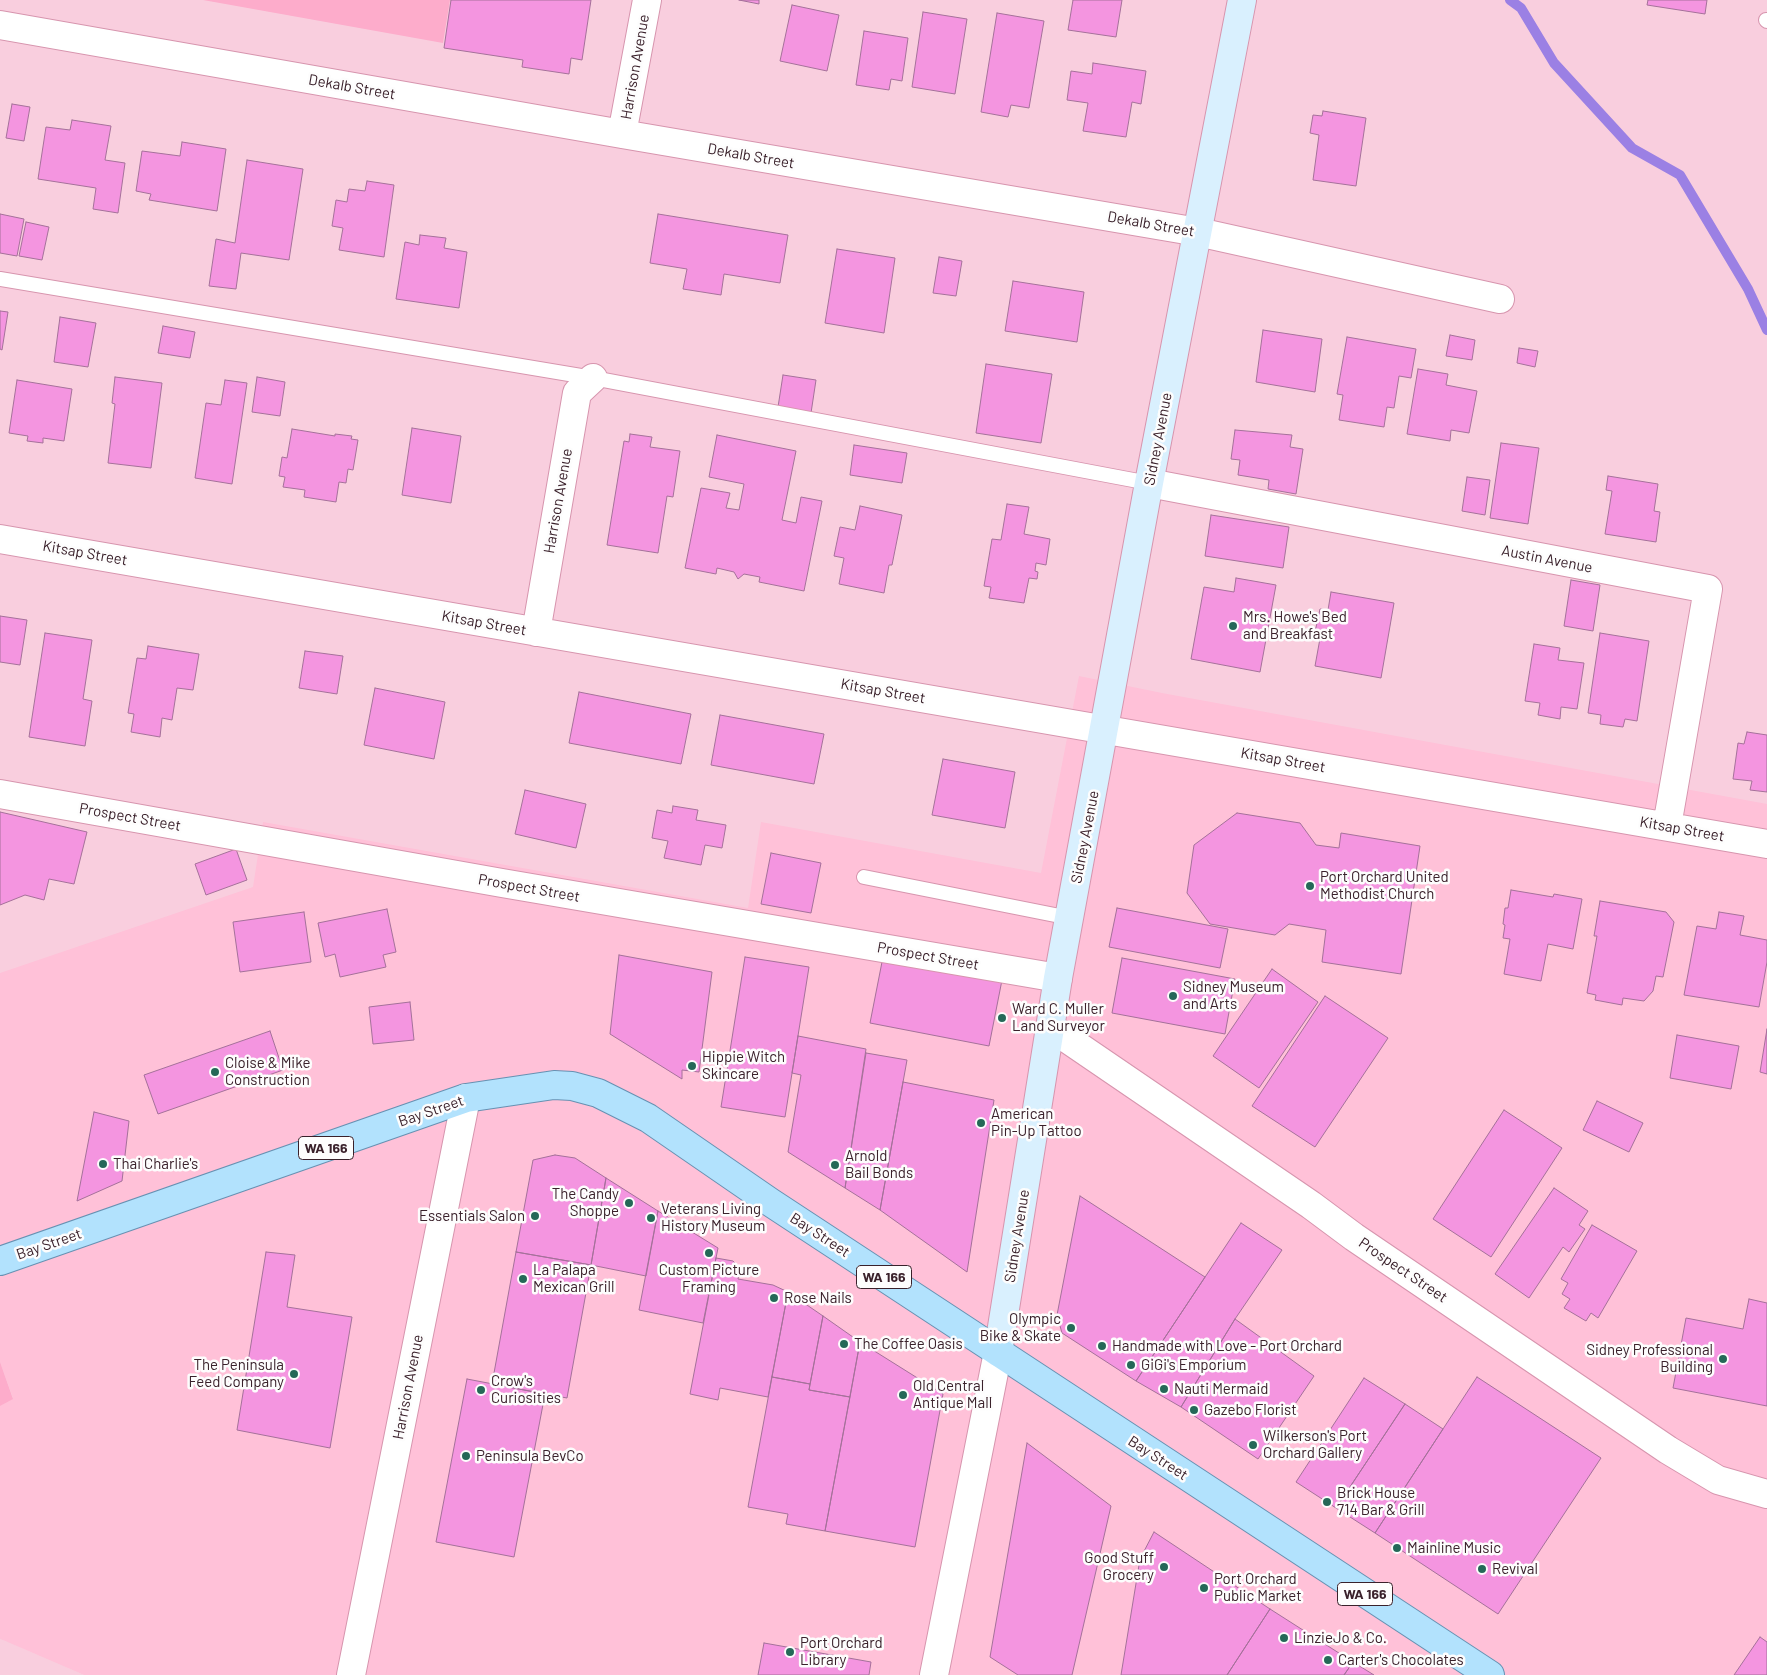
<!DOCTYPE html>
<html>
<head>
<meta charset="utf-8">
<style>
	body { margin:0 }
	canvas { display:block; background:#f9cede }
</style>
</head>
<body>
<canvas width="1767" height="1675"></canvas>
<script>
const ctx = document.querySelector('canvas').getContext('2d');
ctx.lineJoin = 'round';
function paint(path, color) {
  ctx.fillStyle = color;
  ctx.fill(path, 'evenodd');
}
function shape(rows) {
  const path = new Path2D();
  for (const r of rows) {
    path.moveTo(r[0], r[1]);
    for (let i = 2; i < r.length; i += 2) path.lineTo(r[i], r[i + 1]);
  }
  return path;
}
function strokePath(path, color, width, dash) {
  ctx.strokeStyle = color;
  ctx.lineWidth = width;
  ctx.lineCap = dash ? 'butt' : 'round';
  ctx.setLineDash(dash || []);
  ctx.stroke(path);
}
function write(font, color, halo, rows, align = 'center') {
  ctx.font = font + ' Barlow,sans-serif';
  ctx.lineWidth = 5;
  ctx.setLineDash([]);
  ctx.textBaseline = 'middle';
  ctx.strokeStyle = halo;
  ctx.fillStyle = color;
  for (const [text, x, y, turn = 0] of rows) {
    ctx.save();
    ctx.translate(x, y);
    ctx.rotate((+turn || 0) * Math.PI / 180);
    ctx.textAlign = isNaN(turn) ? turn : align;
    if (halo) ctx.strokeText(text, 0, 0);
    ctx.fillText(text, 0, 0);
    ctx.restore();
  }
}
paint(shape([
	[1079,676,1162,693,1767,804,1767,1675,84,1675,0,1639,0,1406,13,1398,0,1362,0,973,253,887,263,822,748,908,761,822,1041,873]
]), '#ffc1d8');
paint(shape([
	[203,0,450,0,443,43],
	[0,1362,13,1399,0,1406]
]), '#fdaccb');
paint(shape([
	[0,1639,3,1640,84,1675,0,1675]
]), '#f9cede');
strokePath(shape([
	[1510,0,1521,8,1554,63,1632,148,1680,175,1748,289,1767,330]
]), '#9b80e4', 10);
const building = shape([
	[451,0,591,0,582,60,571,58,569,74,522,67,523,60,444,48,451,0],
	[739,0,759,0,759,4,739,0],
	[1073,0,1122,0,1116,37,1068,30,1073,0],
	[1648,0,1707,0,1705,14,1647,5,1648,0],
	[792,5,839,15,827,71,780,61,792,5],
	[923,12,967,19,955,94,912,87,923,12],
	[997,13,1044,21,1029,108,1011,105,1008,117,981,112,997,13],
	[864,31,908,38,902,81,891,79,889,90,856,85,864,31],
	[1093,63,1146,71,1141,104,1132,102,1126,137,1083,131,1088,103,1067,100,1071,71,1092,74,1093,63],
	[12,104,30,107,24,141,6,138,12,104],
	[1323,111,1366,118,1356,186,1313,180,1319,135,1310,133,1313,115,1322,116,1323,111],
	[72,120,111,126,105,160,125,163,118,213,93,209,96,188,38,179,46,127,70,130,72,120],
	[182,142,226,149,217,211,149,200,151,194,136,191,142,151,180,156,182,142],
	[247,160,303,169,289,260,241,253,236,289,209,286,216,239,235,243,247,160],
	[367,181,394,185,384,257,339,250,343,228,332,226,336,200,347,202,349,189,365,191,367,181],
	[0,214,24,219,17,256,0,253,0,214],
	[658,214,788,235,780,283,724,274,721,295,683,289,687,269,650,263,658,214],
	[26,222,49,227,42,260,19,256,26,222],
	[420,235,446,238,444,248,467,252,459,308,396,299,405,242,419,245,420,235],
	[837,249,895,258,884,333,825,323,837,249],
	[939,257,962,261,956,296,933,293,939,257],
	[1013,281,1084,292,1077,342,1005,331,1013,281],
	[0,311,8,312,2,350,0,349,0,311],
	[60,317,96,323,88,367,54,362,60,317],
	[163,326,195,332,190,358,158,353,163,326],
	[1263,330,1322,339,1315,392,1256,382,1263,330],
	[1450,335,1475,340,1472,360,1446,356,1450,335],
	[1347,337,1416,349,1411,378,1399,376,1394,408,1387,407,1384,427,1339,420,1343,395,1337,394,1347,337],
	[1519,348,1538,351,1535,367,1517,363,1519,348],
	[986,364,1052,374,1041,443,976,433,986,364],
	[1418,369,1448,374,1446,385,1477,391,1469,433,1451,430,1450,441,1407,434,1418,369],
	[783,375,816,380,811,413,778,407,783,375],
	[115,377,162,383,151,468,108,463,115,404,112,403,115,377],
	[257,377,285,382,280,416,252,412,257,377],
	[17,380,72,389,64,441,43,438,43,443,27,441,28,436,9,433,17,380],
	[225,380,247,383,232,484,195,478,206,403,221,405,225,380],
	[412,428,461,436,451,503,402,495,412,428],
	[292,429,335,436,335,434,352,436,351,439,358,440,353,470,348,469,346,483,339,482,336,502,304,497,305,490,283,487,285,477,279,476,282,457,287,458,292,429],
	[1235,430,1292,435,1290,447,1303,449,1296,494,1268,489,1269,480,1238,475,1240,460,1231,459,1235,430],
	[630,434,652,437,650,447,680,451,673,497,667,496,658,553,607,545,624,441,629,442,630,434],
	[717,435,796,451,782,520,796,523,801,497,822,501,804,591,759,582,760,577,744,574,738,579,734,572,717,568,716,574,685,568,701,488,730,493,726,508,739,510,744,484,709,477,717,435],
	[1501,443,1539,448,1528,524,1490,518,1501,443],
	[854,445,907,453,902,483,850,475,854,445],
	[1608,476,1658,484,1654,511,1660,512,1656,542,1605,534,1612,491,1606,490,1608,476],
	[1467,477,1490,480,1485,515,1462,511,1467,477],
	[1007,504,1029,507,1024,534,1050,539,1046,565,1036,563,1035,571,1038,572,1037,579,1029,578,1024,603,989,598,991,587,984,586,992,539,1001,540,1007,504],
	[860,506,902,515,892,565,889,565,884,593,839,584,844,558,834,556,840,527,855,530,860,506],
	[1211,515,1289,527,1283,568,1205,556,1211,515],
	[1236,578,1276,585,1260,672,1191,659,1204,587,1234,592,1236,578],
	[1571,580,1600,585,1593,631,1564,626,1571,580],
	[1331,592,1394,603,1381,678,1315,666,1321,633,1315,632,1320,609,1328,610,1331,592],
	[0,616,27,620,20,665,0,662,0,616],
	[45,633,92,640,83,699,92,701,85,746,29,737,45,633],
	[1600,633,1649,641,1637,721,1625,719,1623,727,1600,724,1601,715,1588,713,1600,633],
	[1534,644,1560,648,1558,660,1584,663,1577,709,1561,707,1560,719,1538,715,1540,703,1525,701,1534,644],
	[148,646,199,654,193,690,177,688,172,720,162,718,160,737,131,732,134,714,128,713,137,658,146,659,148,646],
	[305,651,343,656,337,694,299,688,305,651],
	[375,688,445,702,434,759,364,745,375,688],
	[579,692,691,714,681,764,569,743,579,692],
	[720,715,824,734,814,784,711,765,720,715],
	[1747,732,1767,735,1767,792,1750,790,1752,781,1733,779,1738,743,1744,744,1747,732],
	[943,759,1015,772,1005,828,932,815,943,759],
	[525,790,586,804,576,848,515,834,525,790],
	[673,806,698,810,696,820,726,825,722,848,705,845,701,865,664,858,668,841,652,838,657,810,672,813,673,806],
	[0,812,87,832,74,884,49,879,44,900,25,895,0,905,0,812],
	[1237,813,1300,823,1316,845,1339,848,1341,833,1420,846,1401,974,1322,962,1326,930,1289,924,1275,935,1210,924,1187,893,1194,845,1237,813],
	[236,849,247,880,206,895,195,864,236,849],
	[771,853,821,863,811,913,761,904,771,853],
	[1511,890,1553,897,1554,894,1582,899,1573,949,1548,944,1541,981,1504,974,1510,939,1503,938,1505,925,1503,924,1505,908,1508,908,1511,890],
	[1600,901,1666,912,1674,922,1663,977,1656,976,1653,991,1644,1001,1623,998,1622,1005,1595,1000,1596,995,1587,993,1597,936,1594,936,1600,901],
	[1117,908,1228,929,1220,968,1109,947,1117,908],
	[387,909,396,952,383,955,386,967,340,977,335,954,325,957,318,923,387,909],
	[304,912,311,962,240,972,233,922,304,912],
	[1719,912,1744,916,1740,935,1767,940,1767,962,1759,1007,1684,995,1697,926,1716,929,1719,912],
	[619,955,712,972,699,1072,682,1070,682,1079,610,1034,619,955],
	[745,957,809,967,785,1117,721,1107,745,957],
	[883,957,1002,980,989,1046,870,1023,883,957],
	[1122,958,1235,979,1225,1034,1112,1013,1122,958],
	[1272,969,1318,1002,1259,1088,1213,1056,1272,969],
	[1325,996,1388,1038,1315,1147,1252,1106,1325,996],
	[410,1002,414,1040,373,1044,369,1007,410,1002],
	[1767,1029,1767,1074,1760,1072,1767,1029],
	[270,1031,283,1070,158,1114,144,1075,270,1031],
	[1677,1035,1739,1046,1731,1089,1670,1078,1677,1035],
	[798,1036,866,1049,845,1188,788,1152,801,1075,792,1073,798,1036],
	[866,1053,907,1060,880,1210,845,1188,866,1053],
	[903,1082,994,1100,967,1272,880,1210,903,1082],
	[1597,1101,1643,1123,1629,1152,1583,1130,1597,1101],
	[1504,1110,1562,1148,1491,1257,1433,1219,1504,1110],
	[94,1112,129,1121,122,1181,77,1201,94,1112],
	[555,1155,575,1158,606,1178,591,1265,516,1252,533,1160,555,1155],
	[606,1178,658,1211,646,1276,591,1265,606,1178],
	[1554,1188,1588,1211,1579,1225,1585,1229,1569,1252,1563,1247,1529,1298,1495,1274,1554,1188],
	[1080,1196,1205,1277,1136,1381,1062,1333,1057,1315,1080,1196],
	[658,1211,718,1248,703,1323,639,1310,658,1211],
	[1241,1223,1282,1250,1235,1319,1181,1407,1136,1381,1241,1223],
	[1592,1225,1637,1251,1598,1318,1591,1313,1586,1321,1564,1308,1570,1299,1562,1294,1568,1283,1561,1279,1592,1225],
	[266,1252,295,1255,287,1307,352,1317,330,1448,237,1430,266,1252],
	[516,1252,591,1265,567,1398,492,1384,516,1252],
	[716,1258,733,1261,740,1268,738,1279,773,1285,788,1292,768,1397,720,1388,718,1400,690,1394,716,1258],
	[788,1292,823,1316,810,1384,772,1377,788,1292],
	[1749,1299,1767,1303,1767,1406,1673,1388,1686,1318,1743,1329,1749,1299],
	[823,1316,860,1342,850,1397,809,1390,823,1316],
	[1235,1319,1314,1376,1258,1459,1181,1407,1235,1319],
	[860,1342,943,1394,915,1547,825,1531,860,1342],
	[772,1377,810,1384,809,1390,850,1397,825,1531,786,1524,788,1514,748,1507,772,1377],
	[1477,1377,1601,1458,1498,1614,1375,1533,1477,1377],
	[1364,1378,1405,1404,1336,1508,1296,1482,1364,1378],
	[467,1379,545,1394,514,1557,436,1542,467,1379],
	[1405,1404,1443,1429,1375,1533,1336,1508,1405,1404],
	[1027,1443,1111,1506,1072,1675,1018,1675,990,1657,1027,1443],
	[1154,1532,1270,1609,1227,1675,1121,1675,1140,1559,1154,1532],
	[1270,1609,1353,1662,1344,1675,1227,1675,1270,1609],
	[1760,1637,1767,1642,1767,1675,1734,1675,1760,1637],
	[764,1643,871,1662,869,1675,758,1675,764,1643],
	[1353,1662,1374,1675,1344,1675,1353,1662]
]);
paint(building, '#f495e0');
strokePath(building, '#a5719a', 1);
const lane = shape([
	[1766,20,1767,21],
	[0,279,593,378,1149,483],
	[864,877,1070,918]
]);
const street = shape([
	[0,25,622,134,1198,232,1500,299],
	[622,134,647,0],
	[1149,483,1708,589,1667,826],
	[0,539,1767,844],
	[536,632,577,393,593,378],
	[0,794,502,883,1058,978],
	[1050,1027,1311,1205,1354,1237,1668,1450,1718,1480,1767,1494],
	[351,1675,466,1098],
	[934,1675,998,1352]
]);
const secondary = shape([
	[998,1352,1058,978,1149,483,1242,0]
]);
const primary = shape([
	[0,1261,466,1098,554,1085,572,1086,598,1093,648,1118,770,1202,1490,1675]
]);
strokePath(lane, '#d795ae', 16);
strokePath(street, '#d795ae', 30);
strokePath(secondary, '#d795ae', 30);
strokePath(primary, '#6791b2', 30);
strokePath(lane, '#fff', 14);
strokePath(street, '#fff', 28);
strokePath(secondary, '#d9f0fe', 28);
strokePath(primary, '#b2e2fd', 28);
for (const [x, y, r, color] of [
	[1233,626,5,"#256858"],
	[1310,886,5,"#256858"],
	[1173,996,5,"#256858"],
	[1002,1018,5,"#256858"],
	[692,1066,5,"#256858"],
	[215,1072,5,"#256858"],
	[981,1123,5,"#256858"],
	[103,1164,5,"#256858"],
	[835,1165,5,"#256858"],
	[629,1203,5,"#256858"],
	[535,1216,5,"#256858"],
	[651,1218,5,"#256858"],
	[709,1253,5,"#256858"],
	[523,1279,5,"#256858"],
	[774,1298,5,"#256858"],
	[1071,1328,5,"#256858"],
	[844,1344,5,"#256858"],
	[1102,1346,5,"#256858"],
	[1723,1359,5,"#256858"],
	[1131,1365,5,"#256858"],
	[294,1374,5,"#256858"],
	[1164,1389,5,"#256858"],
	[481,1390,5,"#256858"],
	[903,1395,5,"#256858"],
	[1194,1410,5,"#256858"],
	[1253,1445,5,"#256858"],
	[466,1456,5,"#256858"],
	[1327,1502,5,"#256858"],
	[1397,1548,5,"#256858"],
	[1164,1567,5,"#256858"],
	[1482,1569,5,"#256858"],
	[1204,1588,5,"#256858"],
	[1284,1638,5,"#256858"],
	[790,1652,5,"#256858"],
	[1328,1660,5,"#256858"]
]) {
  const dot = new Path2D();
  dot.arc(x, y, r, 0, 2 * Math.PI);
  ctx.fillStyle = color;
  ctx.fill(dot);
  strokePath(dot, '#fdfdfd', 2);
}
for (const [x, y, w] of [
	[326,1148,55],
	[884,1277,55],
	[1365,1594,55]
]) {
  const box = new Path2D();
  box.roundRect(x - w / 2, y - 11.5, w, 23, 4);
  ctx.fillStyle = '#fdfdfd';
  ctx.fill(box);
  strokePath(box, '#3a212b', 1);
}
write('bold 14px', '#3a212b', null, [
	["WA 166",326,1148],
	["WA 166",884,1277],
	["WA 166",1365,1594]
]);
write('15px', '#3a212b', '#fdfdfd', [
	["Harrison Avenue",635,67,-80],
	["Dekalb Street",352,87,10],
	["Dekalb Street",751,156,10],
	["Dekalb Street",1151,224,10],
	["Sidney Avenue",1158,439,-79],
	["Harrison Avenue",558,501,-80],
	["Kitsap Street",85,553,10],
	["Austin Avenue",1547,559,11],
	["Kitsap Street",484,623,10],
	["Kitsap Street",883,691,10],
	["Kitsap Street",1283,760,10],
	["Prospect Street",130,817,10],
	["Kitsap Street",1682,829,10],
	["Sidney Avenue",1085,837,-79],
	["Prospect Street",529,888,10],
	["Prospect Street",928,956,10],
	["Bay Street",431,1111,-19],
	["Bay Street",820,1235,33],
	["Sidney Avenue",1017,1236,-81],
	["Bay Street",49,1244,-19],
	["Prospect Street",1403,1270,34],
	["Harrison Avenue",408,1387,-79],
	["Bay Street",1158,1458,33]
]);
write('15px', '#3a212b', '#fdfdfd', [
	["Mrs. Howe's Bed",1243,617],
	["and Breakfast",1243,634],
	["Port Orchard United",1320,877],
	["Methodist Church",1320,894],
	["Sidney Museum",1183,987],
	["and Arts",1183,1004],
	["Ward C. Muller",1012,1009],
	["Land Surveyor",1012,1026],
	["Hippie Witch",702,1057],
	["Skincare",702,1074],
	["Cloise & Mike",225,1063],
	["Construction",225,1080],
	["American",991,1114],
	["Pin-Up Tattoo",991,1131],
	["Arnold",845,1156],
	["Bail Bonds",845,1173],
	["Thai Charlie's",113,1164],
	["The Candy",619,1194,"right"],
	["Shoppe",619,1211,"right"],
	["Veterans Living",661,1209],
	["History Museum",661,1226],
	["Essentials Salon",525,1216,"right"],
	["La Palapa",533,1270],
	["Mexican Grill",533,1287],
	["Custom Picture",709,1270,"center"],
	["Framing",709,1287,"center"],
	["Rose Nails",784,1298],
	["Olympic",1061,1319,"right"],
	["Bike & Skate",1061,1336,"right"],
	["The Coffee Oasis",854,1344],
	["Handmade with Love - Port Orchard",1112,1346],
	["Sidney Professional",1713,1350,"right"],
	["Building",1713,1367,"right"],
	["The Peninsula",284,1365,"right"],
	["Feed Company",284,1382,"right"],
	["GiGi's Emporium",1141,1365],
	["Crow's",491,1381],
	["Curiosities",491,1398],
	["Old Central",913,1386],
	["Antique Mall",913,1403],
	["Nauti Mermaid",1174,1389],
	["Gazebo Florist",1204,1410],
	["Wilkerson's Port",1263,1436],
	["Orchard Gallery",1263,1453],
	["Peninsula BevCo",476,1456],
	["Brick House",1337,1493],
	["714 Bar & Grill",1337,1510],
	["Mainline Music",1407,1548],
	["Good Stuff",1154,1558,"right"],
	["Grocery",1154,1575,"right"],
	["Revival",1492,1569],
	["Port Orchard",1214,1579],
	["Public Market",1214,1596],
	["LinzieJo & Co.",1294,1638],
	["Port Orchard",800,1643],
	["Library",800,1660],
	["Carter's Chocolates",1338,1660]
], 'left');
</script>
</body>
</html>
